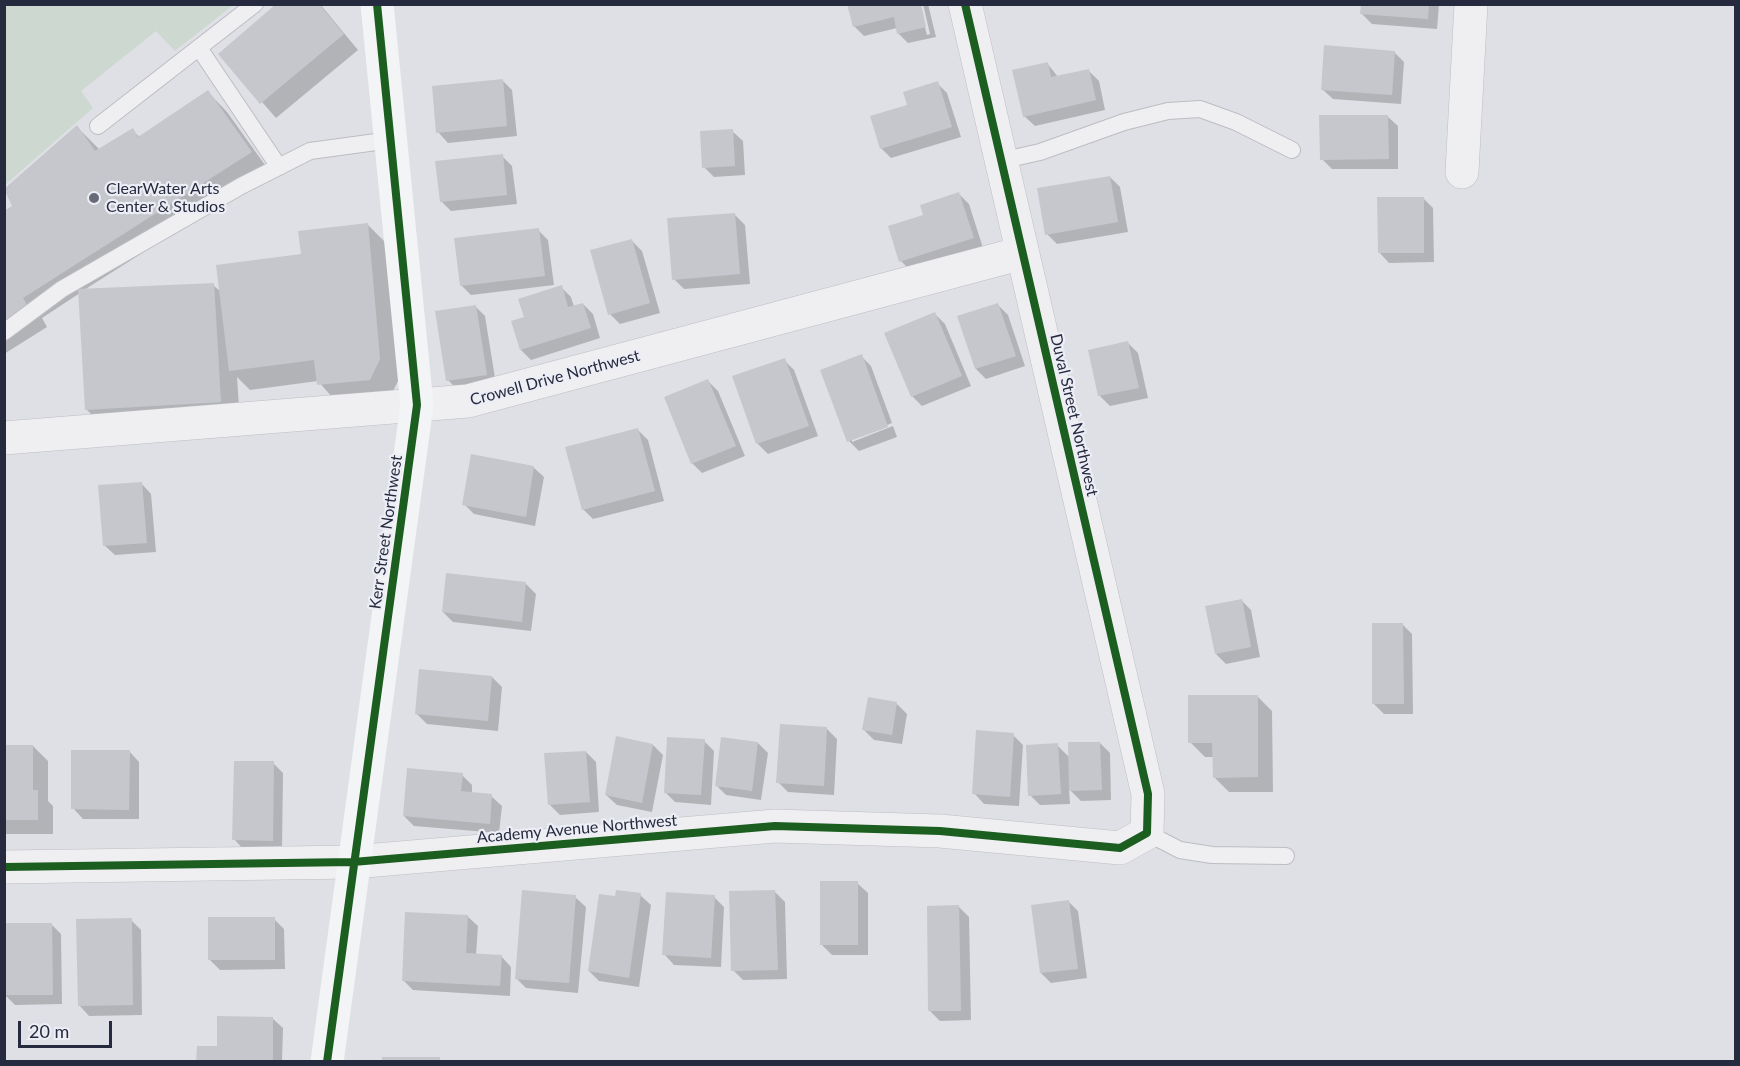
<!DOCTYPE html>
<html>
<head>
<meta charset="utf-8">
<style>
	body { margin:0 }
	#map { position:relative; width:1740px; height:1066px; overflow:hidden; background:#dfe0e5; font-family:Lato,sans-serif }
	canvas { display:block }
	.frame { position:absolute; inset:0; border:6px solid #262a3e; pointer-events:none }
	.scale { position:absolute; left:18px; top:1021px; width:94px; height:27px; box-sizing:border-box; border:3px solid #262a3e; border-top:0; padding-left:8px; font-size:18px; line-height:21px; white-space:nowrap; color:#262a3e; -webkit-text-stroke:4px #edeef5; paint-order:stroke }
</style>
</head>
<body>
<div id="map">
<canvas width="1740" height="1066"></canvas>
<div class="frame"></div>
<div class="scale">20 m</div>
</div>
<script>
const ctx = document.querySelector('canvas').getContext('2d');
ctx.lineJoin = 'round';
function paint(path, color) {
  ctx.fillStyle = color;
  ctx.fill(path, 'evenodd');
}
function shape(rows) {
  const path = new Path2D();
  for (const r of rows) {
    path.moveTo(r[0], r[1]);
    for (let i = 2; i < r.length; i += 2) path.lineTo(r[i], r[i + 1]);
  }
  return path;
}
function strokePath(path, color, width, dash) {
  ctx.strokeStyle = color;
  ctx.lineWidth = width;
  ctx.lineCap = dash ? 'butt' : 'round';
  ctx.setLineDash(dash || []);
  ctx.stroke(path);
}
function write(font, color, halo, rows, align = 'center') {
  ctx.font = font + ' Lato,sans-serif';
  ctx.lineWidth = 4.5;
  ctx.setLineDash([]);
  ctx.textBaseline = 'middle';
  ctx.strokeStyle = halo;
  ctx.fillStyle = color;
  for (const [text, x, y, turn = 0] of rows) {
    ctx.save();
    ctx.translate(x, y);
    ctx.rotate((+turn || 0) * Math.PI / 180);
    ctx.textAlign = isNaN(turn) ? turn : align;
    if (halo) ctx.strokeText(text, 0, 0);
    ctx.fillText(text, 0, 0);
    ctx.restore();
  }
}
paint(shape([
	[5,4,233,4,233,5,175,51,156,31,81,91,93,108,5,185]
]), '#cdd8d0');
paint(shape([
	[278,4,320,4,358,50,276,118,220,54],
	[919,4,927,35,930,34,923,4,928,4,936,37,908,43,898,33,897,28,864,36,854,26],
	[1362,4,1439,4,1437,29,1372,24,1362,14],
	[1394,52,1404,62,1401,104,1333,99,1322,89],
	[1047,63,1058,77,1089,71,1099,81,1105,110,1035,126,1024,116],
	[502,80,512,90,517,136,448,143,438,132],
	[937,83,947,93,961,137,891,158,881,148,909,106],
	[208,92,227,112,270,172,84,290,213,285,221,292,367,224,387,244,399,379,389,399,338,404,318,381,250,390,237,377,240,421,106,429,87,410,80,293,42,318,47,327,4,354,4,213,14,207,77,127,100,150,132,130,140,137],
	[1387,116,1398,126,1398,169,1332,169,1322,159],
	[732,131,743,141,745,175,714,177,704,167],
	[502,156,512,166,517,204,451,211,441,201],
	[1110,177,1120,187,1128,232,1057,244,1047,234],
	[959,194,969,204,983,248,911,271,901,261],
	[1423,198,1433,208,1434,262,1389,263,1379,252],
	[735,215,745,225,750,284,684,289,674,279],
	[538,230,548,240,554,285,471,295,461,285],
	[632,241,642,251,660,313,620,324,610,314],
	[561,287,571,297,574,307,583,304,593,314,600,338,531,360,521,350,526,318],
	[998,305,1008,315,1025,366,986,379,976,369],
	[475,306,485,316,496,384,458,390,448,380],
	[935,314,945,324,971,386,922,406,912,396],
	[1128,343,1138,353,1148,398,1110,406,1100,396,1090,352],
	[861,356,871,366,892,423,852,439,852,442,893,426,897,437,859,451,849,441],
	[784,360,794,370,818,436,768,454,758,444,734,377],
	[708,381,718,391,745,456,702,473,692,463],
	[638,430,648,440,664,501,593,519,583,509],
	[533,467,544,477,535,526,474,514,464,504],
	[141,483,151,494,156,552,115,555,104,545],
	[526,584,536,594,531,631,453,622,443,612],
	[1241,600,1251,610,1260,657,1226,664,1216,654],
	[1402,624,1412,634,1413,714,1384,714,1374,704],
	[492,677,502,687,498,731,427,724,417,714],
	[1257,696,1272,711,1273,792,1229,792,1214,777,1214,757,1205,757,1190,742],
	[897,704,907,714,902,744,874,740,864,730],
	[827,729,837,739,834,795,788,792,778,782],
	[1013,735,1023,745,1019,806,984,804,974,793],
	[704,741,714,751,711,805,675,802,665,792],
	[758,743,768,753,761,800,726,795,716,785],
	[1100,743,1110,753,1111,800,1081,801,1069,789,1070,804,1040,805,1030,795,1057,745,1070,758],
	[653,745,663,755,652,812,617,805,606,795],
	[4,746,33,746,48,761,48,801,53,806,53,834,4,834],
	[129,751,139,762,139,819,83,819,73,808],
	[586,752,596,762,599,812,560,815,550,805],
	[273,763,283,773,282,850,244,850,234,839],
	[462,775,472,785,472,794,491,796,502,806,499,833,414,826,404,816],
	[857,883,868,893,868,955,832,955,822,945],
	[775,892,785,902,787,979,743,980,733,970],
	[640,895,651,905,639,987,599,981,589,971,617,898],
	[575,897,586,907,578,993,526,988,516,978],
	[714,897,724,907,721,967,674,965,664,954],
	[1068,901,1078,911,1087,978,1051,983,1041,973],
	[959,907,969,917,971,1020,940,1021,930,1011],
	[467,916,478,926,476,955,501,956,511,967,510,996,413,990,403,980],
	[274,919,284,929,285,969,220,970,210,960],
	[131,920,141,930,142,1015,89,1016,79,1005],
	[51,924,61,934,62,1004,15,1005,5,995],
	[272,1018,283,1028,282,1062,198,1062]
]), '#0003');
paint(shape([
	[276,4,319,4,344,34,260,104,218,54],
	[847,4,921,4,926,27,897,34,894,17,853,27],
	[1361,4,1429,4,1428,19,1360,14],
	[1324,45,1395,51,1392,95,1321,90],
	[1048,62,1051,77,1089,69,1096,100,1023,117,1012,70],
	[503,79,507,126,436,133,432,86],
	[938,81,952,127,880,149,870,116,907,105,903,92],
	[208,90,252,152,23,298,28,307,4,322,4,211,12,206,4,189,77,125,95,151,133,128,138,137],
	[1319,115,1388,115,1389,159,1320,160],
	[733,129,735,166,702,168,700,131],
	[503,154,507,195,440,202,435,161],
	[1110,176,1118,222,1045,235,1037,188],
	[959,192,974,238,899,262,888,226,923,215,920,205],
	[1377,197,1424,197,1424,253,1378,253],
	[735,213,740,274,672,280,667,218],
	[368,223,380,359,370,380,317,385,314,360,229,371,216,265,301,254,298,231],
	[539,228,545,276,460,286,454,238],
	[632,239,650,303,608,315,590,250],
	[214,283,221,402,85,410,78,289],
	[562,285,568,307,583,303,591,328,520,350,511,321,524,317,518,299],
	[998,303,1016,356,975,369,957,316],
	[476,305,487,375,446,381,435,311],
	[935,312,962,376,911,397,884,333],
	[1128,341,1139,388,1098,396,1088,350],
	[862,354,888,427,847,442,820,370],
	[785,358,809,426,756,444,732,376],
	[708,379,736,446,691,464,664,397],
	[638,428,655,491,582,510,565,447],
	[471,454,534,466,526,517,462,505],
	[142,482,147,543,103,546,98,485],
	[446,573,526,582,522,622,442,612],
	[1242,599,1251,647,1215,654,1205,606],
	[1372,623,1403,623,1404,704,1372,704],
	[419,669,492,676,488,721,415,714],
	[1188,695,1258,695,1258,777,1213,778,1212,743,1188,743],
	[868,697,897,702,892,735,862,730],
	[780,724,827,727,824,786,776,783],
	[976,730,1014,733,1010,797,972,794],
	[616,736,653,744,642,803,605,795],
	[667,737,705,739,701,795,664,793],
	[721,737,758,742,752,791,715,786],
	[1068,742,1100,742,1102,790,1069,791],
	[1058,743,1061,794,1028,796,1026,745],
	[4,745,33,745,33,790,38,790,38,820,4,820],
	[71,750,130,750,129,810,71,809],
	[586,751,590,802,548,805,544,753],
	[234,761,274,761,273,841,232,840],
	[407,768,463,773,461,791,492,794,490,824,403,816],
	[820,881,858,881,858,945,820,945],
	[522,890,576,895,569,983,515,979],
	[616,890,641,893,629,978,588,971,599,894,615,896],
	[775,890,778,970,731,971,729,891],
	[666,892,715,895,711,958,662,955],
	[1069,900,1078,969,1040,973,1031,905],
	[959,905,961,1011,928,1011,927,906],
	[405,912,468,915,466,953,502,955,500,986,402,981],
	[208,917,275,917,275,960,208,960],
	[132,918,133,1005,78,1006,76,919],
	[4,923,52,923,53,995,4,995],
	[217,1016,273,1017,273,1062,196,1062,197,1046,217,1046],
	[382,1057,440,1057,440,1062,382,1062]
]), '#c6c7cd');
const lane = shape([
	[199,48,279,167],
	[98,126,255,4],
	[1000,161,1040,152,1124,122,1168,111,1200,109,1236,122,1292,150],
	[4,332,62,289,241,186,310,151,391,140],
	[1147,833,1180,850,1212,855,1286,856]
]);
const street = shape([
	[1462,172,1471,4],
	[4,438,468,401,1022,253],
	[4,867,353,862,775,826,940,831,1120,848,1147,833,1148,794,965,4]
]);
strokePath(lane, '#bcbdc2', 18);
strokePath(street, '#bcbdc2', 34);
strokePath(lane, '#efeff2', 16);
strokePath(street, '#efeff2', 33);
strokePath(shape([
	[327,1062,417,405,377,4]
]), '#f3f4f6', 33);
strokePath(shape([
	[4,867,353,862,775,826,940,831,1120,848,1147,833,1148,794,965,4],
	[327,1062,417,405,377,4]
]), '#1b5e20', 8);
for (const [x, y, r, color] of [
	[94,198,6,"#676a78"]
]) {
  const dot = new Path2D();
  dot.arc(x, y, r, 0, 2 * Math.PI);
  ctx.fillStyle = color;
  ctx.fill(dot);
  strokePath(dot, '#edeef5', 2);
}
write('16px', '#262a3e', '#edeef5', [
	["ClearWater Arts",106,189],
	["Center & Studios",106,207]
], 'left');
write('16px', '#262a3e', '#edeef5', [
	["Crowell Drive Northwest",555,378,-15],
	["Duval Street Northwest",1074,415,77],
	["Kerr Street Northwest",386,532,-82],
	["Academy Avenue Northwest",577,829,-5]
]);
</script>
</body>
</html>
